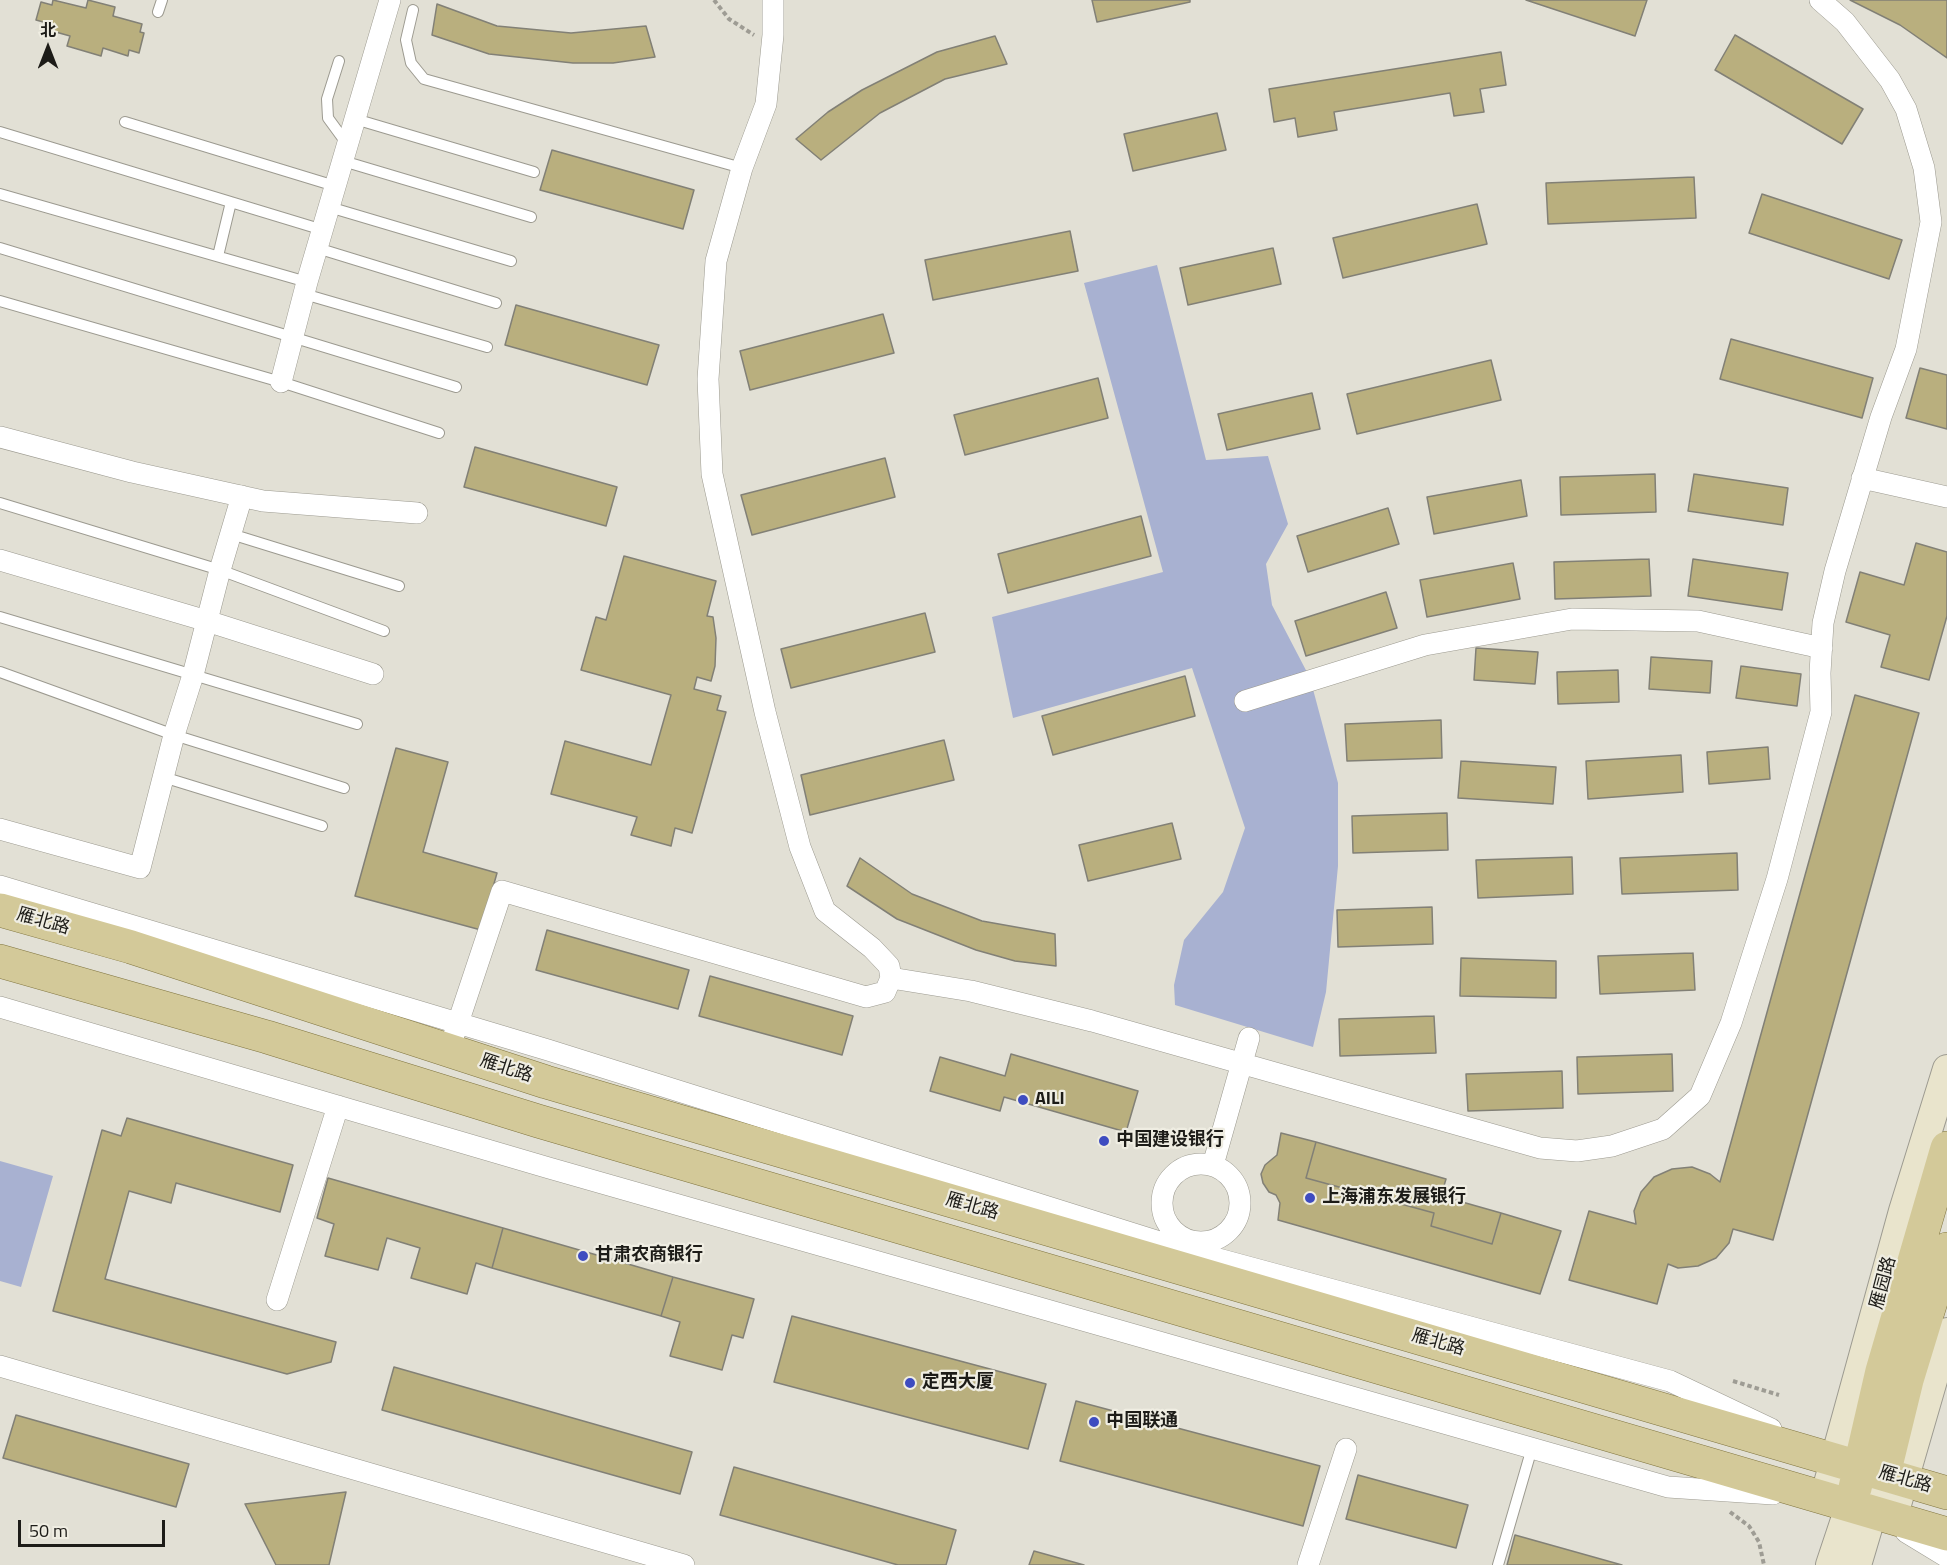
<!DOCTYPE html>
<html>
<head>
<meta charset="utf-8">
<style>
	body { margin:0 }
	#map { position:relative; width:1947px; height:1565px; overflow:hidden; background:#e2e0d5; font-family:"Titillium Web","Noto Sans SC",sans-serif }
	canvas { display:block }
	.north { position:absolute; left:18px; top:18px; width:60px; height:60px; -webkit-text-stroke:4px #efede2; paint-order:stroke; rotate:0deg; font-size:16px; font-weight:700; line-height:24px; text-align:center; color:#1d1c18 }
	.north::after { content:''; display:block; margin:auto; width:21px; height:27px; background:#1d1c18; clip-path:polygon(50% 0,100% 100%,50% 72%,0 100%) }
	.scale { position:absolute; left:18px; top:1520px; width:147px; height:27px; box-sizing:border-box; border:3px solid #1d1c18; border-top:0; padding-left:8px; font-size:18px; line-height:21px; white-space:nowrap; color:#1d1c18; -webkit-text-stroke:4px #efede2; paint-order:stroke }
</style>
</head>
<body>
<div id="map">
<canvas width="1947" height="1565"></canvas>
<div class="north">北</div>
<div class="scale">50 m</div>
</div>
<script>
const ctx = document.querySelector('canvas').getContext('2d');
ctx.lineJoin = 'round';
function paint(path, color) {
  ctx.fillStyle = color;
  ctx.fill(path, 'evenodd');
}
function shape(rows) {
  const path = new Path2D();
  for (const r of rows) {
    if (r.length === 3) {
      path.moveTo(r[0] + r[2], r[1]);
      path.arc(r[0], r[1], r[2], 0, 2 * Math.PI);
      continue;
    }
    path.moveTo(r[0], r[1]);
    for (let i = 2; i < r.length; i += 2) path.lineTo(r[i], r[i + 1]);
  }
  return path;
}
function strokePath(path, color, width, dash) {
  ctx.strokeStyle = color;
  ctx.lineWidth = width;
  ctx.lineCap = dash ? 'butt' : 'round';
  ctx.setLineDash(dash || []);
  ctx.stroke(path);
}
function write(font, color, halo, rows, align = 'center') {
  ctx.font = font + ' "Titillium Web","Noto Sans SC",sans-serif';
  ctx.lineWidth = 4.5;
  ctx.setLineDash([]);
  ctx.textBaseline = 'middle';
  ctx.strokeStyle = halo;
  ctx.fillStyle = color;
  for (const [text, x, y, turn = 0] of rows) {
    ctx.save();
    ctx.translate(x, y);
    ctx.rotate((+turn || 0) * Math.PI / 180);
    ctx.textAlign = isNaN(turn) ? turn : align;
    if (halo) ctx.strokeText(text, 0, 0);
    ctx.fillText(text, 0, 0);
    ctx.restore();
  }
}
paint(shape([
	[1157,265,1206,460,1268,456,1288,524,1266,564,1272,605,1310,678,1338,783,1338,866,1326,992,1313,1047,1175,1005,1174,985,1184,940,1223,892,1245,828,1192,668,1013,718,992,617,1163,572,1084,283],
	[0,1161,53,1176,21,1287,0,1281]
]), '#a8b1d1');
const building = shape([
	[53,0,86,8,88,0,115,7,113,16,142,24,140,32,144,33,139,53,129,50,128,56,103,48,101,56,67,46,70,36,45,29,47,23,36,20,41,2,52,5,53,0],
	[1092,0,1190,0,1190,2,1097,22,1092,0],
	[1526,0,1647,0,1635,36,1526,0],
	[1850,0,1947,0,1947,58,1900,25,1850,0],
	[437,4,497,26,571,33,646,26,655,57,613,63,573,63,489,54,432,35,437,4],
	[1735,35,1863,109,1842,144,1715,70,1735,35],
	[995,36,1007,64,945,79,880,113,821,160,796,139,828,112,862,90,937,52,995,36],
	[1501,52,1506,85,1480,89,1484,112,1454,116,1450,93,1334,112,1337,130,1298,137,1295,118,1274,122,1269,89,1501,52],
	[1217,113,1226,150,1133,171,1124,134,1217,113],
	[552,150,694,190,683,229,540,190,552,150],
	[1694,177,1696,218,1548,224,1546,183,1694,177],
	[1762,194,1902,240,1889,279,1749,233,1762,194],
	[1477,204,1487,244,1343,278,1333,238,1477,204],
	[1070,231,1078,271,933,300,925,260,1070,231],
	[1273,248,1281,284,1188,305,1180,268,1273,248],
	[516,305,659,345,647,385,505,345,516,305],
	[883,314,894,353,750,390,740,351,883,314],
	[1731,339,1873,378,1862,418,1720,379,1731,339],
	[1491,360,1501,400,1357,434,1347,394,1491,360],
	[1920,368,1947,375,1947,429,1906,418,1920,368],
	[1098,378,1108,418,965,455,954,415,1098,378],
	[1312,393,1320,429,1227,450,1218,414,1312,393],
	[475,447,617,487,606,526,464,487,475,447],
	[885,458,895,497,752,535,741,495,885,458],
	[1655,474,1656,512,1561,515,1560,477,1655,474],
	[1694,474,1788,488,1783,525,1688,511,1694,474],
	[1521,480,1527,516,1434,534,1427,497,1521,480],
	[1388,508,1399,544,1308,572,1297,536,1388,508],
	[1141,516,1151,556,1008,593,998,554,1141,516],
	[1916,543,1947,552,1947,616,1929,680,1881,667,1890,635,1846,622,1860,572,1904,585,1916,543],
	[624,556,716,581,707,616,713,617,716,638,715,666,711,681,697,677,694,689,721,696,717,710,726,712,692,833,675,828,671,846,631,835,637,817,551,794,565,741,651,765,671,695,581,670,596,617,606,620,624,556],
	[1649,559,1651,596,1555,599,1554,562,1649,559],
	[1693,559,1788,573,1782,610,1688,596,1693,559],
	[1513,563,1520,599,1427,617,1420,580,1513,563],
	[1386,592,1397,628,1306,656,1295,621,1386,592],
	[925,613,935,652,791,688,781,649,925,613],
	[1476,648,1538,652,1535,684,1474,680,1476,648],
	[1651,657,1712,661,1710,693,1649,689,1651,657],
	[1741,666,1801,674,1797,706,1736,698,1741,666],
	[1618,670,1619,702,1558,704,1557,672,1618,670],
	[1185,676,1195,716,1053,755,1042,716,1185,676],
	[1855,695,1919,713,1773,1240,1733,1229,1729,1243,1716,1258,1698,1266,1678,1268,1668,1264,1657,1304,1569,1280,1589,1211,1636,1224,1634,1211,1641,1192,1654,1177,1672,1169,1692,1167,1710,1174,1720,1182,1855,695],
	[1441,720,1442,758,1347,761,1345,724,1441,720],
	[944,740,954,780,810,815,801,775,944,740],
	[1768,747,1770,779,1709,784,1707,752,1768,747],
	[396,748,448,762,423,852,497,873,481,930,355,896,396,748],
	[1681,755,1683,792,1588,799,1586,761,1681,755],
	[1461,761,1556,767,1553,804,1458,798,1461,761],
	[1447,813,1448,850,1353,853,1352,816,1447,813],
	[1172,823,1181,859,1088,881,1079,845,1172,823],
	[1737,853,1738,890,1622,894,1620,858,1737,853],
	[1572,857,1573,894,1478,898,1476,860,1572,857],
	[860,858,912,894,982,921,1055,934,1056,966,1015,961,976,950,897,919,847,886,860,858],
	[1432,907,1433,944,1338,947,1337,910,1432,907],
	[547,930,689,970,678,1009,536,970,547,930],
	[1693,953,1695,990,1600,994,1598,956,1693,953],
	[1461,958,1556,961,1556,998,1460,996,1461,958],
	[710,976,853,1016,842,1055,699,1016,710,976],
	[1434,1016,1436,1053,1340,1056,1339,1019,1434,1016],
	[1011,1054,1138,1091,1126,1132,1004,1097,1000,1111,930,1091,940,1057,1005,1076,1011,1054],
	[1672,1054,1673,1091,1578,1094,1577,1057,1672,1054],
	[1562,1071,1563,1108,1468,1111,1466,1074,1562,1071],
	[127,1118,293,1165,280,1212,176,1183,171,1203,129,1191,105,1279,336,1342,331,1362,287,1374,53,1311,102,1130,121,1136,127,1118],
	[1281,1133,1316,1142,1306,1178,1434,1213,1431,1226,1492,1244,1501,1213,1561,1231,1540,1294,1278,1220,1280,1203,1276,1195,1269,1192,1263,1183,1261,1174,1265,1165,1277,1155,1281,1133],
	[1316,1142,1446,1179,1441,1196,1501,1213,1492,1244,1431,1226,1434,1213,1306,1178,1316,1142],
	[328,1178,503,1228,492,1268,476,1263,467,1294,411,1278,420,1248,387,1238,378,1270,325,1256,334,1224,317,1218,328,1178],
	[503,1228,673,1277,661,1316,492,1268,503,1228],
	[673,1277,754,1299,743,1338,732,1335,722,1370,670,1356,680,1322,661,1316,673,1277],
	[792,1316,1046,1384,1028,1449,774,1382,792,1316],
	[394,1367,692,1452,680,1494,382,1410,394,1367],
	[1076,1401,1320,1466,1303,1526,1060,1461,1076,1401],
	[16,1415,189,1464,176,1507,3,1458,16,1415],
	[734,1467,956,1530,946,1565,898,1565,720,1515,734,1467],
	[1358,1475,1468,1505,1456,1548,1346,1519,1358,1475],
	[346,1492,329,1565,276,1565,245,1504,346,1492],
	[1515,1535,1622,1565,1507,1565,1515,1535],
	[1034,1551,1084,1565,1029,1565,1034,1551]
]);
paint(building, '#b9af7e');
strokePath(building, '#828076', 1.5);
const service = shape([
	[413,10,406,40,411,63,424,79,742,168],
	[158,12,162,0],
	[339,61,327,99,328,118,347,144],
	[355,119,534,172],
	[125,122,335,186],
	[0,132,323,230],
	[343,161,531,217],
	[0,194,307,282],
	[329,207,511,261],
	[0,248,456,387],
	[317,248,496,303],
	[218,256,231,202],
	[304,294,487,347],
	[0,301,281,382,439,433],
	[0,503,220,570,384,631],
	[231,534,399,586],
	[0,617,357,724],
	[0,672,174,735,344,788],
	[163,777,322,826],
	[1498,1565,1532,1448]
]);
const minor = shape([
	[281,382,307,282,390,0],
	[0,437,132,472,263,501,417,513],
	[1862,478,1947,497],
	[0,560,207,621,373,674],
	[1245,701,1425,645,1572,619,1698,621,1822,648],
	[0,829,140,868,174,735,193,675,220,570,242,496],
	[0,886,548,1050,1185,1250,1670,1381,1771,1429],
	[891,978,971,991,1092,1021,1540,1148,1577,1151,1612,1146,1663,1129,1700,1096,1731,1023,1777,879,1821,712,1820,673,1823,623,1835,571,1881,417,1906,349,1931,222,1924,168,1906,109,1890,80,1845,22,1820,0],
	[0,1007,549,1168,1668,1487,1773,1494],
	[454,1035,502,891,866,997,885,992,891,978,889,966,872,948,825,911,800,847,765,712,712,474,708,379,716,261,742,168,766,104,773,35,773,0],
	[1201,1203,39],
	[1213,1165,1249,1038],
	[277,1300,338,1106],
	[0,1366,684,1565],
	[1906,1532,1947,1557],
	[1308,1565,1346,1449]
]);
const secondary = shape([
	[1824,1498,1903,1211,1947,1069],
	[1893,1518,1947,1332],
	[1830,1565,1850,1505],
	[1857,1565,1884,1474]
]);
const primary = shape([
	[0,910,131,947,546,1082,1947,1493],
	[0,961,267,1037,538,1121,1947,1534],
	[1884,1474,1907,1380,1947,1249],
	[1855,1488,1882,1371,1947,1148]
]);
strokePath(service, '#9c9a90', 12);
strokePath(minor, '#9c9a90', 22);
strokePath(secondary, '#9c9a90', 30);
strokePath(primary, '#807540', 34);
strokePath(shape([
	[714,0,729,19,754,35],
	[1733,1381,1779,1395],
	[1730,1512,1749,1526,1759,1542,1764,1565]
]), '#9e9c94', 4, [4.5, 3]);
strokePath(service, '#fff', 10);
strokePath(minor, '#fff', 21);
strokePath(secondary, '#e9e4cc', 28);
strokePath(primary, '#d3c999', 33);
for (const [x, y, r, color] of [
	[1023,1100,6,"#3e4cc0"],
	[1104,1141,6,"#3e4cc0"],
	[1310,1198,6,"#3e4cc0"],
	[583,1256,6,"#3e4cc0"],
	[910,1383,6,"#3e4cc0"],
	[1094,1422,6,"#3e4cc0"]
]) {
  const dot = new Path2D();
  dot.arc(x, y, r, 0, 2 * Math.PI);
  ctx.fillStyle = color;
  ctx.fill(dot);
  strokePath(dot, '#efede2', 2);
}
write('18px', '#1d1c18', '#efede2', [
	["雁北路",43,922,16],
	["雁北路",506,1069,18],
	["雁北路",972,1207,16],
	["雁园路",1884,1283,-75],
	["雁北路",1438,1343,16],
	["雁北路",1905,1480,16]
]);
write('bold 18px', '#1d1c18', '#efede2', [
	["AILI",1035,1100],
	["中国建设银行",1116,1141],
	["上海浦东发展银行",1322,1198],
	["甘肃农商银行",595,1256],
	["定西大厦",922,1383],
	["中国联通",1106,1422]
], 'left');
</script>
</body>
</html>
